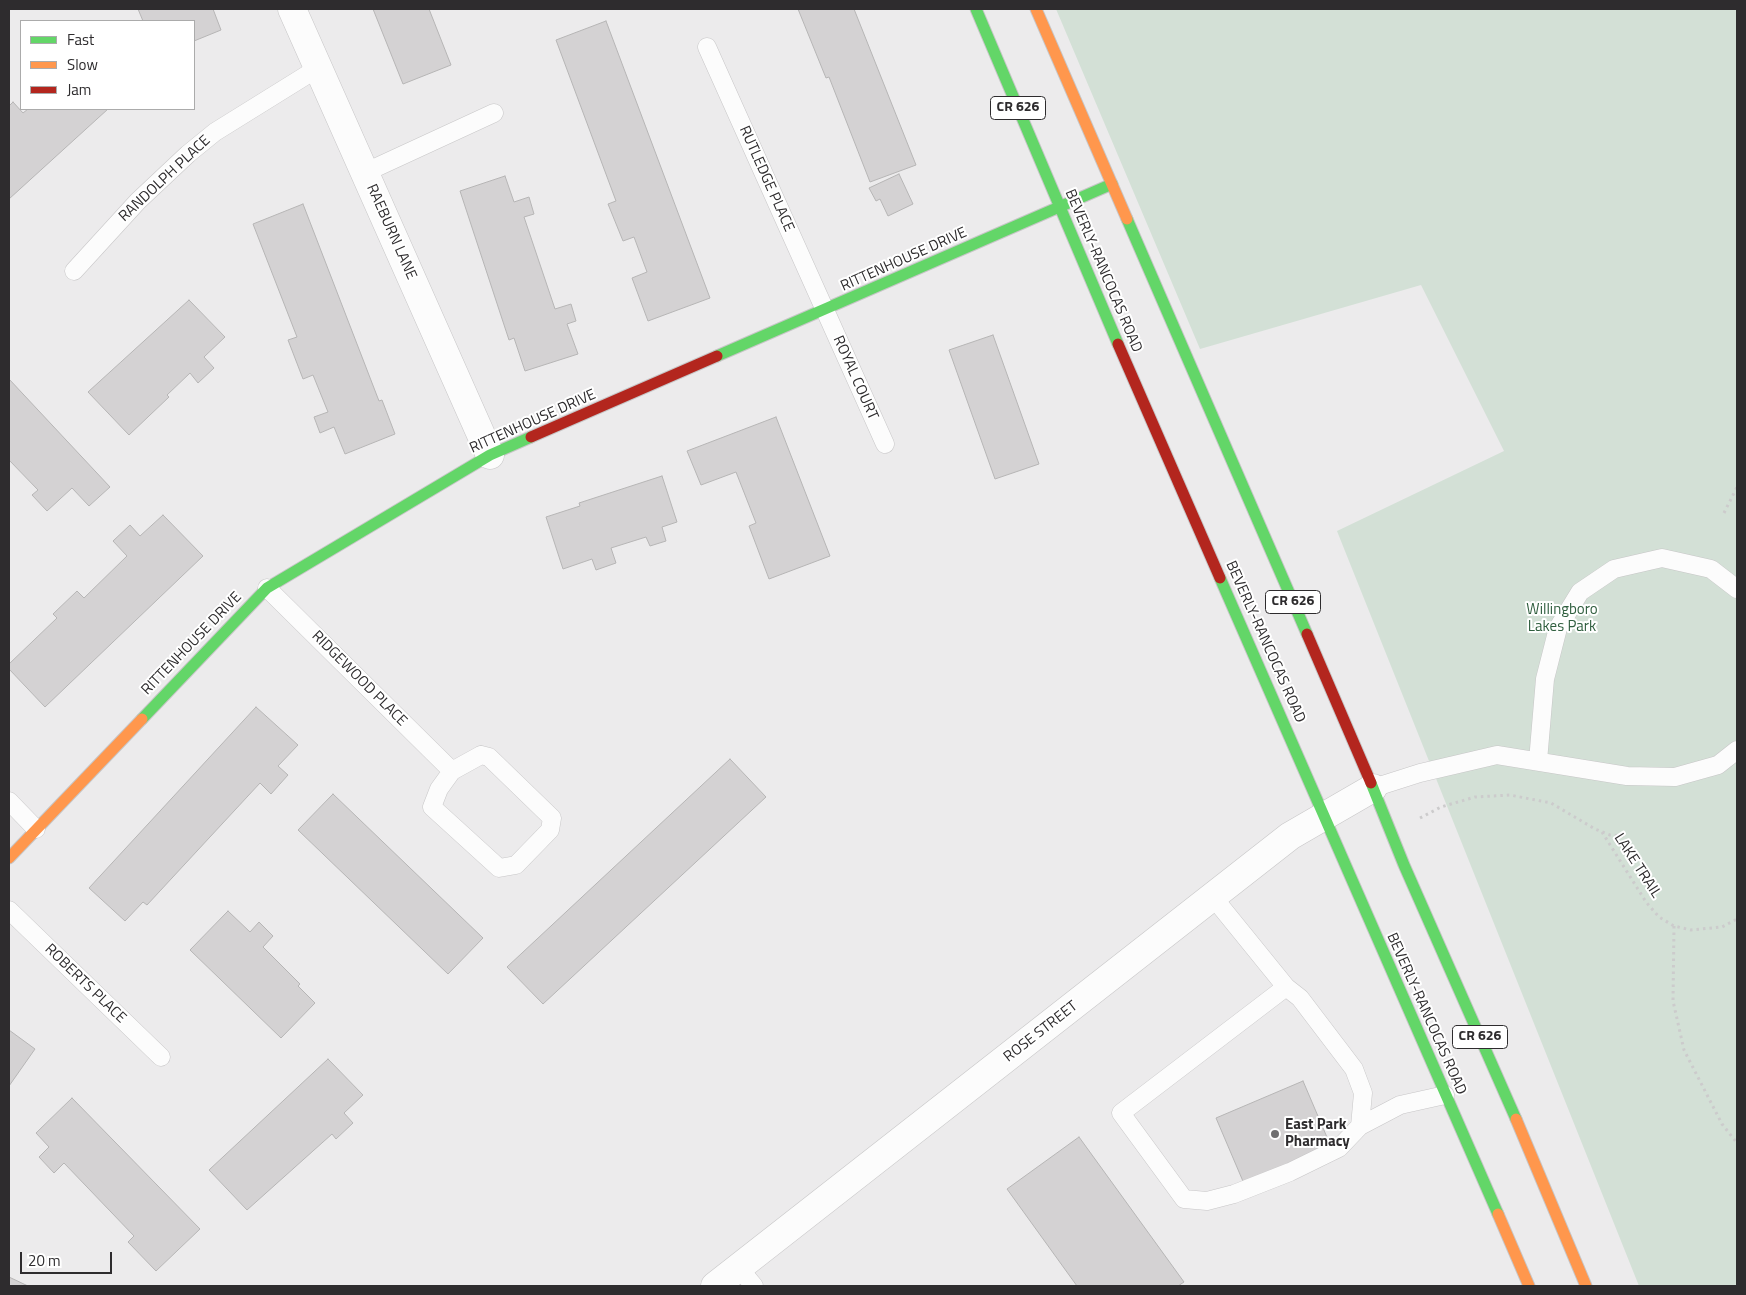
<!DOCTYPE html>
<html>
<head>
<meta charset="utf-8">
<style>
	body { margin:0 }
	#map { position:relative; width:1746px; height:1295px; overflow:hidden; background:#ecebec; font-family:"Titillium Web",sans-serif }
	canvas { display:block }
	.frame { position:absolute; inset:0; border:10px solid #2e2c2e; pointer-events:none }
	.legend { position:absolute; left:20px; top:20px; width:175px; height:90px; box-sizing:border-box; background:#fff; border:1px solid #ababab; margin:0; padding:6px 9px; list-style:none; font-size:15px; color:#2e2c2e }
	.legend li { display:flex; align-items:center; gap:10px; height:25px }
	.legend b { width:25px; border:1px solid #ababab }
	.scale { position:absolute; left:20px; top:1252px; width:92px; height:22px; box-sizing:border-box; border:2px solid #2e2c2e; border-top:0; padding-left:6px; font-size:15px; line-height:18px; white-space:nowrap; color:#2e2c2e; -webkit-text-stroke:4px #fff; paint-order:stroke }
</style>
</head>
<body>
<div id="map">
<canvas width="1746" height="1295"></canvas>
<div class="frame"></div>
<ul class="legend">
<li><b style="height:6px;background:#63d668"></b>Fast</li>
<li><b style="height:6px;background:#ff974d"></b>Slow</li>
<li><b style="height:6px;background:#b3261e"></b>Jam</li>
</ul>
<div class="scale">20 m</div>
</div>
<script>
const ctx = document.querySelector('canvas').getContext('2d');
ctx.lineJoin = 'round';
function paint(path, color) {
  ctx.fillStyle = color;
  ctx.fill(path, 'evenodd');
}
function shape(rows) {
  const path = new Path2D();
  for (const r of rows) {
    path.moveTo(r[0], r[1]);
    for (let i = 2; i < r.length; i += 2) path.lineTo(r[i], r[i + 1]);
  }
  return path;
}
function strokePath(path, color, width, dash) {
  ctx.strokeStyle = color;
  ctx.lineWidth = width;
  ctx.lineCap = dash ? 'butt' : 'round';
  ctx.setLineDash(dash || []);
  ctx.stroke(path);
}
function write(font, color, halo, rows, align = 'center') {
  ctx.font = font + ' "Titillium Web",sans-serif';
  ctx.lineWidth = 4;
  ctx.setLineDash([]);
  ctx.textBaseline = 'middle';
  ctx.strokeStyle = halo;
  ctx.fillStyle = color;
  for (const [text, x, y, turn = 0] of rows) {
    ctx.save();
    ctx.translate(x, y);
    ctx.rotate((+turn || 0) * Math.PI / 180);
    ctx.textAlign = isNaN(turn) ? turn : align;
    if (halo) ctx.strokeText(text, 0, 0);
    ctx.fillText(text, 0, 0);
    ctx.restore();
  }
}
paint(shape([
	[1056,9,1737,9,1737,1286,1639,1286,1337,531,1504,451,1421,285,1200,349]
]), '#d3e0d6');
const building = shape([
	[138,9,213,9,221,30,194,41,194,21,143,21,138,9],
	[373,9,429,9,451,65,403,84,373,9],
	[798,9,854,9,916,165,870,182,829,77,826,78,798,9],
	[606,21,710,298,648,321,632,278,647,272,634,237,623,241,608,204,616,201,556,40,606,21],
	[13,102,23,113,28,109,108,109,9,199,9,106,13,102],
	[899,174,913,204,888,216,880,199,876,201,869,188,899,174],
	[505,176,514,202,529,197,534,214,524,217,555,309,571,304,576,321,567,324,578,354,525,371,514,338,509,340,460,191,505,176],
	[303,204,379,401,382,400,395,434,345,454,334,427,320,433,314,417,328,412,313,375,303,379,288,340,297,337,253,224,303,204],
	[189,300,225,337,204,357,214,368,198,383,190,373,167,395,169,397,129,435,88,392,189,300],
	[993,335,1039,464,995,479,949,350,993,335],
	[9,379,110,487,89,506,72,488,47,511,32,495,38,490,9,460,9,379],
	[776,417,830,556,769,579,749,526,756,523,736,472,701,485,687,451,776,417],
	[662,476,677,522,662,527,666,541,650,546,646,537,611,548,616,563,596,570,592,559,563,569,546,517,580,506,579,503,662,476],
	[163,515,203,556,45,707,9,669,9,664,57,618,53,614,77,591,84,598,127,556,113,541,130,525,140,536,163,515],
	[256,707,298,745,278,766,288,775,271,794,260,783,147,905,143,902,125,921,89,888,256,707],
	[730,759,766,797,543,1004,507,967,730,759],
	[333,794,483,938,448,974,298,830,333,794],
	[228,911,250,932,259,922,273,936,263,947,300,984,298,986,315,1003,281,1038,190,950,228,911],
	[9,1030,35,1049,9,1086,9,1030],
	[328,1059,363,1095,344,1113,353,1123,336,1139,332,1134,247,1210,209,1170,328,1059],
	[1303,1081,1332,1149,1245,1186,1216,1118,1303,1081],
	[72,1098,200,1229,156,1271,128,1242,134,1236,64,1163,54,1173,39,1157,49,1147,36,1133,72,1098],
	[1079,1137,1184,1282,1178,1286,1077,1286,1007,1189,1079,1137],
	[9,1277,28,1286,9,1286,9,1277]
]);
paint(building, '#d4d2d3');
strokePath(building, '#b6b5b5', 1);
const lane = shape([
	[707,47,885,444],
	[364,173,494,113],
	[74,271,138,201,188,154,215,132,318,68],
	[267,588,452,771],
	[481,755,489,757,552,818,550,830,516,865,499,868,432,807,439,789,452,771,481,755],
	[1538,761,1545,679,1558,628,1580,592,1614,569,1662,558,1711,569,1737,589],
	[1373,788,1420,773,1497,755,1627,776,1675,777,1718,765,1737,750],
	[9,801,36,829],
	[1213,897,1286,987,1300,998,1354,1069,1363,1093,1360,1126],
	[9,910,161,1057],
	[1286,987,1121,1113,1184,1199,1207,1201,1234,1194,1290,1172,1339,1148,1360,1126,1400,1105,1445,1095],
	[739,1268,754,1286]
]);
const street = shape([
	[292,9,490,455],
	[715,1286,1290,836,1373,788]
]);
const fast = shape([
	[976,9,1118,344],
	[1127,219,1307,634],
	[717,356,1112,184],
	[1220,578,1498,1214],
	[142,719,267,588,490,455,531,437],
	[1371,783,1404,865,1516,1119]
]);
const slow = shape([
	[1036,9,1127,219],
	[9,858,142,719],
	[1516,1119,1586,1286],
	[1498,1214,1529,1286]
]);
const jam = shape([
	[1118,344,1220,578],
	[531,437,717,356],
	[1307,634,1371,783]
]);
strokePath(lane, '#c7c6c7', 19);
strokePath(street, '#c7c6c7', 29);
strokePath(fast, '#c7c6c7', 13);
strokePath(slow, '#c7c6c7', 13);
strokePath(jam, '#c7c6c7', 13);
strokePath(shape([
	[1724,513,1737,487],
	[1420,818,1441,807,1475,797,1510,795,1551,803,1595,829,1610,835,1627,836],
	[1602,832,1646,902,1659,917,1674,926,1691,930,1722,927,1737,919],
	[1674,926,1673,1001,1684,1050,1722,1124,1737,1143]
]), '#cccbcc', 3, [2.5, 4]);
strokePath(lane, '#fcfcfc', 18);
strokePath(street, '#fcfcfc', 28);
strokePath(fast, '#63d668', 11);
strokePath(slow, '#ff974d', 11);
strokePath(jam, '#b3261e', 11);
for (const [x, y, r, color] of [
	[1275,1134,5,"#706f70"]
]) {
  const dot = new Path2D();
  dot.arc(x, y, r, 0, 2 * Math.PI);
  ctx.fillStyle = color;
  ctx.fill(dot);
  strokePath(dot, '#fff', 2);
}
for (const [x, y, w] of [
	[1018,108,55],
	[1293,602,55],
	[1480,1037,55]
]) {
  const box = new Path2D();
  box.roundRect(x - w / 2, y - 11.5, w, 23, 4);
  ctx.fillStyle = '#fff';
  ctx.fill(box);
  strokePath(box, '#2e2c2e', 1);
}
write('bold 14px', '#2e2c2e', null, [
	["CR 626",1018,108],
	["CR 626",1293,602],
	["CR 626",1480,1037]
]);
write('15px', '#2e2c2e', '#fff', [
	["RANDOLPH PLACE",165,179,-43],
	["RUTLEDGE PLACE",766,179,66],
	["RAEBURN LANE",391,232,66],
	["RITTENHOUSE DRIVE",904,260,-24],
	["BEVERLY-RANCOCAS ROAD",1103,271,67],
	["ROYAL COURT",855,378,66],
	["RITTENHOUSE DRIVE",533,422,-24],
	["BEVERLY-RANCOCAS ROAD",1265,642,66],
	["RITTENHOUSE DRIVE",192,644,-46],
	["RIDGEWOOD PLACE",359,679,45],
	["LAKE TRAIL",1637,866,57],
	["ROBERTS PLACE",85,984,44],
	["BEVERLY-RANCOCAS ROAD",1426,1014,66],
	["ROSE STREET",1041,1032,-38]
]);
write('15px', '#2f5e3e', '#fff', [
	["Willingboro",1562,610],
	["Lakes Park",1562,627]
]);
write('bold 15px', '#2e2c2e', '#fff', [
	["East Park",1285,1125],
	["Pharmacy",1285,1142]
], 'left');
</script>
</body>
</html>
